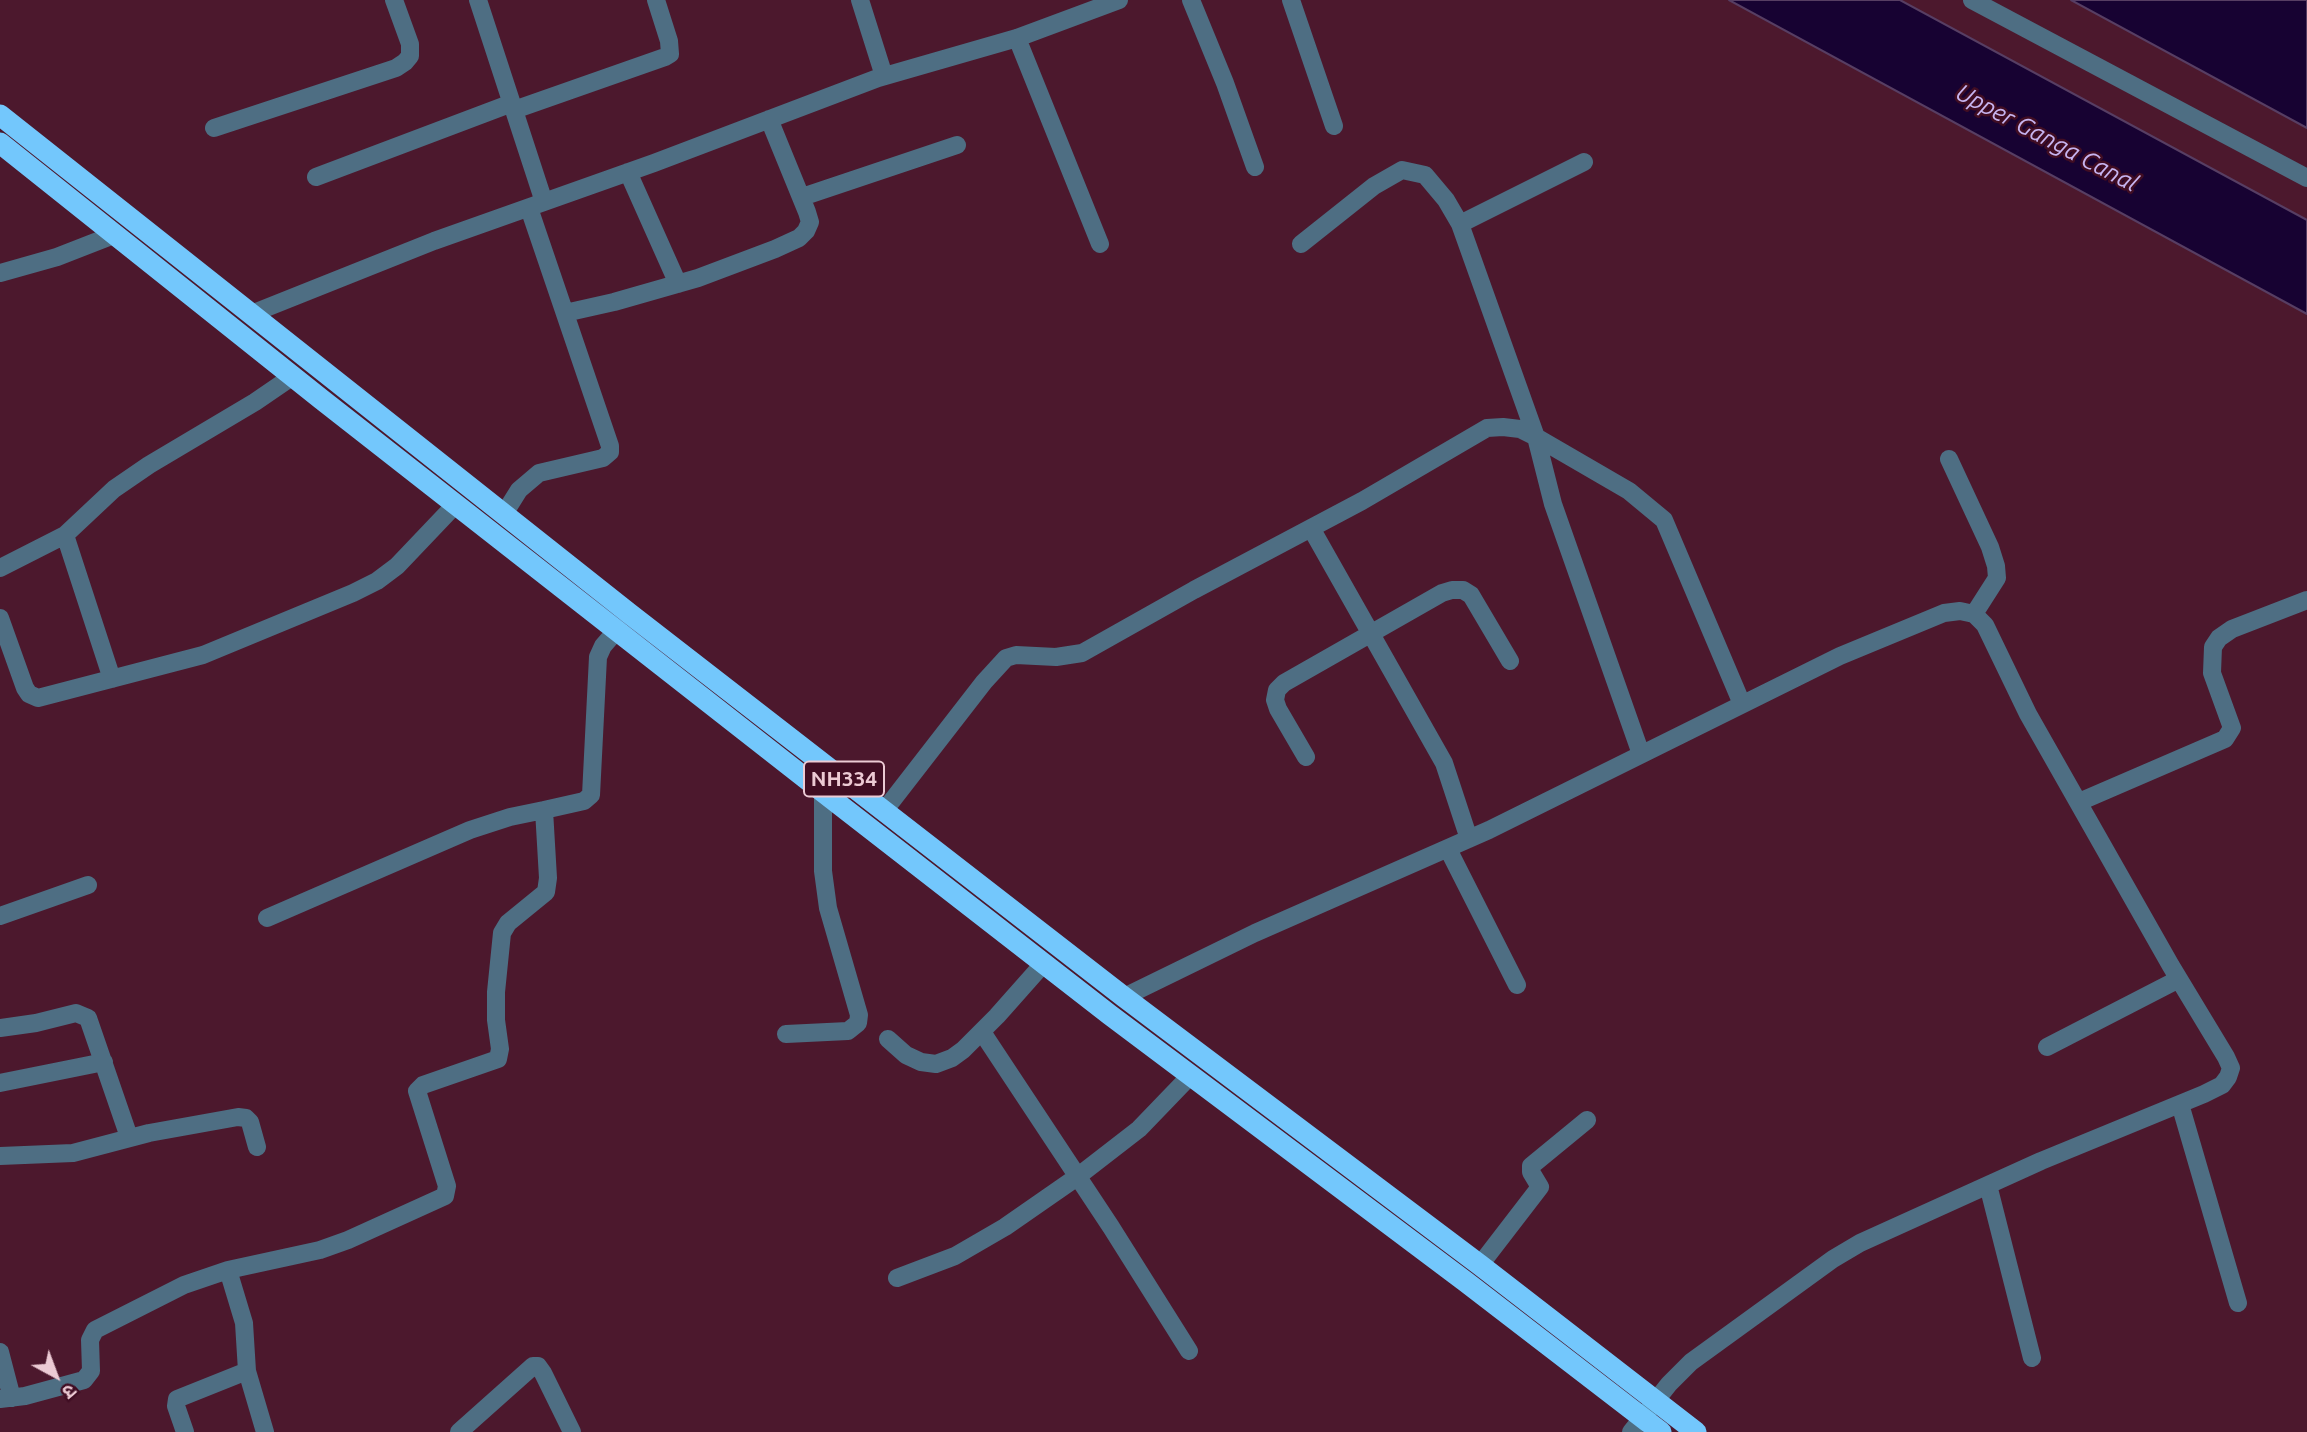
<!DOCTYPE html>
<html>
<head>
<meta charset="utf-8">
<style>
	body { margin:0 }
	#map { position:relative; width:2307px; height:1432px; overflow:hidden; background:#4c182d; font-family:Ubuntu,"Noto Sans Devanagari",sans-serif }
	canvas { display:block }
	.north { position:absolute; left:21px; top:1341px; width:70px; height:70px; -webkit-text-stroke:5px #400d23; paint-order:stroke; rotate:139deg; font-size:19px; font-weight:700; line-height:28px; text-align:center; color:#eccad4 }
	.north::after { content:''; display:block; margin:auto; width:24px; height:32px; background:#eccad4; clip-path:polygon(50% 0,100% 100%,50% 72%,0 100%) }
</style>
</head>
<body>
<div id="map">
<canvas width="2307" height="1432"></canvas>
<div class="north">उ</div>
</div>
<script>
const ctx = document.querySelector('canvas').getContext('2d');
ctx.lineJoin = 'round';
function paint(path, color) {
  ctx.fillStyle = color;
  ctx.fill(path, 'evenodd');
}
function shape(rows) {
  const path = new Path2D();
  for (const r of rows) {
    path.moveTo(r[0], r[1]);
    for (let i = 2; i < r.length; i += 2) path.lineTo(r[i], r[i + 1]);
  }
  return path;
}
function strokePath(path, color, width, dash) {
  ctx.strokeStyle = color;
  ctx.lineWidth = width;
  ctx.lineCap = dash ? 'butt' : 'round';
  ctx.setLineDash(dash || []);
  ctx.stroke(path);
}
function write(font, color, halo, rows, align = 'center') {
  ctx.font = font + ' Ubuntu,sans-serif';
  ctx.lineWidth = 5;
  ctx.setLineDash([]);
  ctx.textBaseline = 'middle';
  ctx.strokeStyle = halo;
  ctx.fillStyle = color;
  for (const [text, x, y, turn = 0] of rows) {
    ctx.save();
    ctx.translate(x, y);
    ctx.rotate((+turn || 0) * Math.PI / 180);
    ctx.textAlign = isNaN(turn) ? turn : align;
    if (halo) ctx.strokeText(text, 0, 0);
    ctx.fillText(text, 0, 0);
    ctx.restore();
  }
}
const water = shape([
	[1729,0,1900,0,2307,220,2307,314,1729,0],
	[2071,0,2307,0,2307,128,2071,0]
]);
paint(water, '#170232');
strokePath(water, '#573e63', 2);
strokePath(shape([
	[478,0,544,202],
	[860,0,884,76],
	[1191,0,1225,83,1255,167],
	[1291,0,1334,126],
	[1972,0,2307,178],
	[1017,38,1100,244],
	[514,110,665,57,670,54,669,41,656,0],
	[214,128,396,68,405,62,410,56,410,44,394,0],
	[628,172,678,284],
	[316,177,512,103],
	[802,197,957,145],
	[1460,224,1584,162],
	[1301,244,1374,186,1402,170,1425,175,1446,200,1460,224,1536,437,1553,504,1641,754],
	[0,273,57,257,116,234],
	[565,313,614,302,698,278,775,249,799,238,806,231,810,222,807,212,769,119],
	[251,314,434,241,654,163,878,78,1017,38,1119,0],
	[1949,459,1990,547,1996,566,1997,578,1974,614],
	[504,514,519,490,539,473,603,458,610,452,610,446,529,208],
	[1311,528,1444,763,1469,839],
	[65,535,112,679],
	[0,568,65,535,114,489,149,465,255,402,293,376],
	[0,618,25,688,29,694,38,698,203,655,353,593,377,581,397,566,456,504],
	[1306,757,1278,709,1275,700,1277,690,1284,683,1442,593,1452,590,1463,590,1471,595,1510,661],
	[2079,802,2225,739,2232,728,2212,673,2213,647,2219,638,2232,629,2307,600],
	[884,811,984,682,1006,658,1016,655,1056,657,1082,653,1194,590,1362,501,1487,428,1503,427,1520,429,1536,437,1629,491,1664,520,1742,704],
	[1448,849,1517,985],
	[0,916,88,885],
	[267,918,470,830,510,817,544,810],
	[1124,997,1255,933,1489,830,1840,656,1944,613,1960,611,1974,614,1985,625,2028,714,2171,966,2226,1057,2231,1068,2228,1077,2222,1085,2204,1094,2041,1161,1860,1243,1833,1259,1691,1362,1669,1384,1631,1432],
	[0,1028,36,1023,76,1013,88,1018,129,1137],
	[982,1032,1111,1227,1189,1351],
	[786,1034,848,1031,858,1023,859,1015,828,908,823,871,823,792],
	[888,1039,906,1055,921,1062,936,1064,952,1058,963,1050,997,1016,1044,963],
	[2047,1047,2179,979],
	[0,1083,104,1062],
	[2180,1104,2238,1303],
	[0,1156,73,1153,149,1133,238,1117,246,1118,250,1122,257,1147],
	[1988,1185,2032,1358],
	[1480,1265,1540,1187,1531,1172,1531,1166,1587,1120],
	[228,1270,244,1323,247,1371,265,1432],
	[897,1278,955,1256,1005,1227,1077,1177,1139,1129,1191,1075],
	[0,1352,12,1398],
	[0,1399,25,1396,84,1380,91,1371,90,1340,95,1330,184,1285,228,1270,320,1250,348,1240,445,1196,447,1186,417,1091,423,1085,498,1059,500,1049,496,1020,496,992,502,933,508,923,546,892,548,878,544,810,584,801,591,795,598,657,603,646,616,631],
	[185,1432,176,1406,177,1399,247,1371],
	[459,1432,533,1366,538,1366,543,1373,572,1432]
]), '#4e6e83', 18);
strokePath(shape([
	[0,115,630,614,1124,997,1480,1265,1696,1432],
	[0,143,321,399,823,792,1110,1015,1466,1282,1661,1432]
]), '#73c7fc', 21);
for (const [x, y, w] of [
	[844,779,80]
]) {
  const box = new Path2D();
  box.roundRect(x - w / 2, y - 17.5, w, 35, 5);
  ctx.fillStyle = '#400d23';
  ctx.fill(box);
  strokePath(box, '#eccad4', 2);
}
write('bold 21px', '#eccad4', null, [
	["NH334",844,779]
]);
write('italic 24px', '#c6b4f0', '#400d23', [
	["Upper Ganga Canal",2047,138,28]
]);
</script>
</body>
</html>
